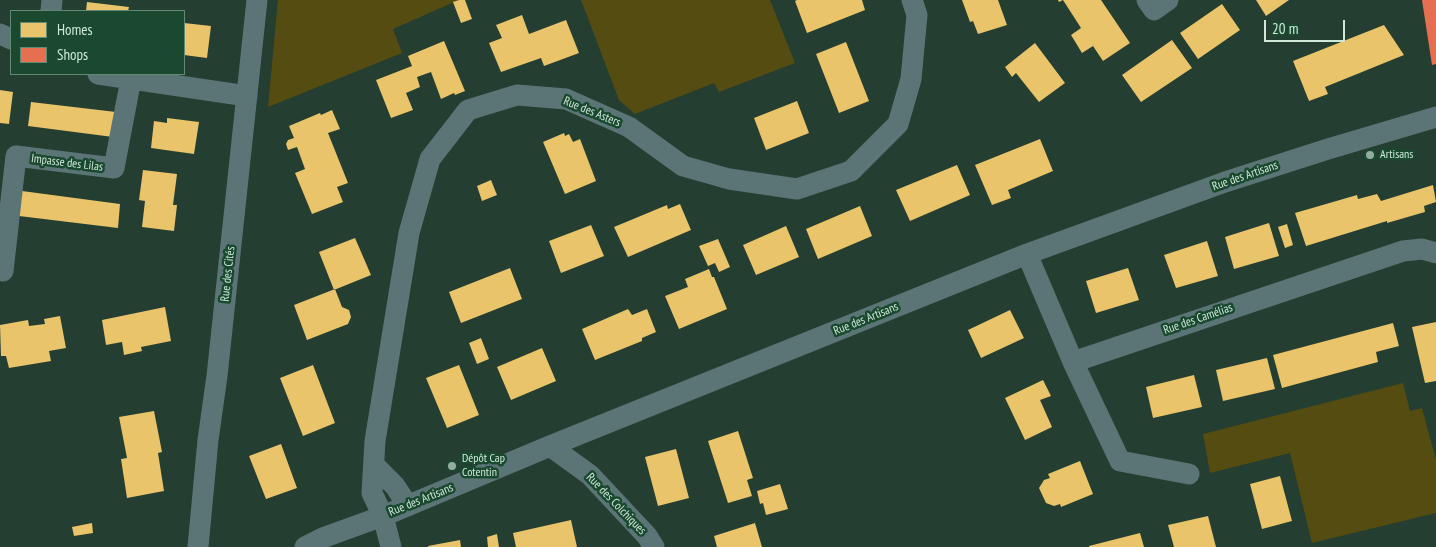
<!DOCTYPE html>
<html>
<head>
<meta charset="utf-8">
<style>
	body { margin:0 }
	#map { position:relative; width:1436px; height:547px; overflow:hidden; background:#243e31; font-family:"PT Sans Narrow",sans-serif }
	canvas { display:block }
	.legend { position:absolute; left:10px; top:10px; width:175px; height:65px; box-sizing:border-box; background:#1a4930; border:1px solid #628973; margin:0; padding:6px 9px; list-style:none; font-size:15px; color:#cfe8d8 }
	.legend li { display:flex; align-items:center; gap:10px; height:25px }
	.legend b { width:25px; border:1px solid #628973 }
	.scale { position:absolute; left:1264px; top:20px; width:81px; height:22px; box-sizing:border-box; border:2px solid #cfe8d8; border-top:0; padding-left:6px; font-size:15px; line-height:18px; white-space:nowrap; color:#cfe8d8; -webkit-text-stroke:4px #1a4930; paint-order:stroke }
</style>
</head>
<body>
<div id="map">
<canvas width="1436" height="547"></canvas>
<ul class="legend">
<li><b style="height:14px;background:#e9c46a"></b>Homes</li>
<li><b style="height:14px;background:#e76f51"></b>Shops</li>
</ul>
<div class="scale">20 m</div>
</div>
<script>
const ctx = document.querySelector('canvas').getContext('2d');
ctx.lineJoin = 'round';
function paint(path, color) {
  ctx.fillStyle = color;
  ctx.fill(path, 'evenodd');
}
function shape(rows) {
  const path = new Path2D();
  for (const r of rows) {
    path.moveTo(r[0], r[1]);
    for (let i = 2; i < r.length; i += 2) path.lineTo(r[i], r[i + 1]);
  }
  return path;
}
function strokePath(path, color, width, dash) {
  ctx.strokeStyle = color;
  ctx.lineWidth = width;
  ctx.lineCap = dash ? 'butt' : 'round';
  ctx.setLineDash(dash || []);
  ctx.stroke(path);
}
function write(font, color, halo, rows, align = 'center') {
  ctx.font = font + ' "PT Sans Narrow",sans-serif';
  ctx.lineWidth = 5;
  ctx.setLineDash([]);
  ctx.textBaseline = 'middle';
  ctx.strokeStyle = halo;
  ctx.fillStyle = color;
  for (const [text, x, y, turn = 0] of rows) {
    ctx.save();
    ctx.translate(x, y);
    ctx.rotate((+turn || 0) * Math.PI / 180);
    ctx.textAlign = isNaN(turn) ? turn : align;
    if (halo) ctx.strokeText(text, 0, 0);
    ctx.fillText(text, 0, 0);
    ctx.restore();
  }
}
paint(shape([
	[278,0,459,0,393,29,402,53,268,107],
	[581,0,770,0,795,63,719,92,714,83,635,114,619,100],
	[1403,383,1410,411,1422,408,1436,460,1436,513,1312,543,1290,453,1210,473,1203,434]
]), '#544c11');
paint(shape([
	[459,0,465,0,472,19,461,23,453,2],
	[797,0,862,0,865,10,807,33,795,1],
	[962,0,998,0,1007,25,978,34,973,21,970,22],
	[1058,0,1101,0,1130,43,1103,61,1093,46,1082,53,1071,35,1081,28,1063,0,1059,2],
	[1256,0,1289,0,1266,16],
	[87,2,129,7,128,11,86,11],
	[1222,4,1240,30,1198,59,1180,33],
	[522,15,529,34,566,20,579,53,544,66,541,58,501,72,489,43,502,38,496,25],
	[184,23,211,26,207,58,184,55],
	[1384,25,1404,55,1325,87,1328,94,1309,101,1293,61],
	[1172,40,1192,68,1141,102,1122,75],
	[444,41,465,91,455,95,454,93,441,99,431,72,417,77,420,87,406,93,413,110,391,118,376,80,412,66,408,56],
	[846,42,869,101,839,113,816,54],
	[1035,43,1065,83,1039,102,1016,73,1012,77,1005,67],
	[0,90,13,92,9,124,0,123],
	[797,101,809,133,766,150,754,118],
	[31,102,116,112,113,137,28,126],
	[332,110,340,129,328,133,348,183,337,187,343,202,312,214,295,173,305,169,297,147,288,150,286,144,288,140,294,138,289,126,320,113,321,115],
	[167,118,199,122,194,154,151,148,154,121,167,123],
	[564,133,565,136,569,134,573,142,580,139,596,181,565,194,543,142],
	[1040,139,1053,171,1008,190,1011,198,992,205,975,165],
	[957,165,970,195,910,221,896,190],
	[143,170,177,174,173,205,177,205,174,231,142,227,145,201,139,200],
	[491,180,497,195,482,201,477,186],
	[1433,185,1436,202,1424,206,1425,212,1387,223,1387,221,1306,246,1295,213,1357,195,1358,199,1377,194,1381,201],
	[22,191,120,204,118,228,19,216],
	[680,204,691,230,628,257,614,227,667,205,668,209],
	[860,206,872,236,818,259,806,229],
	[1269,223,1279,256,1234,269,1225,237],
	[1287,224,1293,245,1285,248,1278,227],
	[591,225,604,256,561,273,549,241],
	[786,226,799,257,756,275,743,245],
	[355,238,371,275,334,290,319,252],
	[718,239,730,267,719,272,715,263,708,266,699,246],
	[1207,241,1218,276,1176,288,1164,255],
	[510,268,522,299,461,323,449,292],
	[1128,268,1139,300,1096,313,1086,281],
	[709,269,712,277,714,277,727,309,679,329,665,296,688,287,685,279],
	[335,289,342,307,349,310,351,317,348,324,307,340,294,305],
	[165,307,171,341,141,347,142,351,124,355,122,342,106,345,102,320],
	[628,309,632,315,647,309,656,332,642,338,642,341,595,360,582,329],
	[1010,310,1024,338,981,358,968,330],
	[60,316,66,348,49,351,51,361,9,368,6,356,1,356,0,325,28,320,29,326,45,324,44,319],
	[1436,322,1436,381,1425,383,1412,327],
	[1393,323,1399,346,1376,352,1378,362,1282,388,1273,355],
	[481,338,489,359,477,364,469,343],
	[542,348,556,381,511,400,497,367],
	[1267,358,1275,389,1223,401,1216,370],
	[313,365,335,423,303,436,280,378],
	[459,365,479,415,447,428,426,378],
	[1194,375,1202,407,1153,418,1146,387],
	[1043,380,1051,396,1040,400,1052,427,1025,440,1005,398],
	[154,411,162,452,158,453,164,491,127,498,121,459,127,458,119,417],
	[738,431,753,478,747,480,752,496,728,503,708,441],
	[281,444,297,488,266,499,249,456],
	[676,449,689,498,658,506,645,457],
	[1080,461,1093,494,1061,507,1060,504,1054,506,1046,503,1039,488,1044,480,1050,478,1048,474],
	[1280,476,1292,521,1262,529,1250,484],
	[780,484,788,509,766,515,763,503,760,504,757,491],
	[1208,516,1216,547,1174,547,1168,525],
	[571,520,577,547,516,547,513,533],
	[92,523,93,533,74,536,72,527],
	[755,523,762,547,717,547,714,536],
	[1140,533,1144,547,1089,547,1089,546],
	[497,534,499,547,488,547,487,537],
	[460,540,461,547,428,547,428,546]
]), '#e9c46a');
paint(shape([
	[1422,0,1436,0,1436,64,1432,65]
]), '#e76f51');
strokePath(shape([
	[1147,0,1154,10,1168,0],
	[51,11,52,0],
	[0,34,11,39],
	[98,74,247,96],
	[1027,254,1073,362,1403,251,1422,249,1436,253],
	[3,271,16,156,114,168,131,79],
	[1073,362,1120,461,1189,474],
	[550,446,590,475,647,536,654,547],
	[374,465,395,486,408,506],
	[198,547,208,440,217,376,257,0],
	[305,547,325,537,383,516,550,446,1027,254,1225,182,1328,149,1436,117],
	[391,547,383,516,372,493,375,441,409,233,430,159,468,110,517,95,566,99,629,127,683,166,729,179,797,189,851,171,898,124,911,79,917,15,912,0]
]), '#5b7476', 21);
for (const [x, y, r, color] of [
	[1370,155,5,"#93ac9e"],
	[452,466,5,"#93ac9e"]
]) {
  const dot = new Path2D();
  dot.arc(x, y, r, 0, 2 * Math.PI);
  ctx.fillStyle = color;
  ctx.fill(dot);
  strokePath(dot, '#1a4930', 2);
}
write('12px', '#cfe8d8', '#1a4930', [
	["Rue des Asters",592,112,22],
	["Impasse des Lilas",67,163,7],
	["Rue des Artisans",1245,176,-19],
	["Rue des Cités",228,274,-84],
	["Rue des Artisans",866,319,-22],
	["Rue des Camélias",1198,319,-19],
	["Rue des Artisans",421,500,-22],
	["Rue des Colchiques",616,504,46]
]);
write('12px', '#cfe8d8', '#1a4930', [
	["Artisans",1380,155],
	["Dépôt Cap",462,459],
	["Cotentin",462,473]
], 'left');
</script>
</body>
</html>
